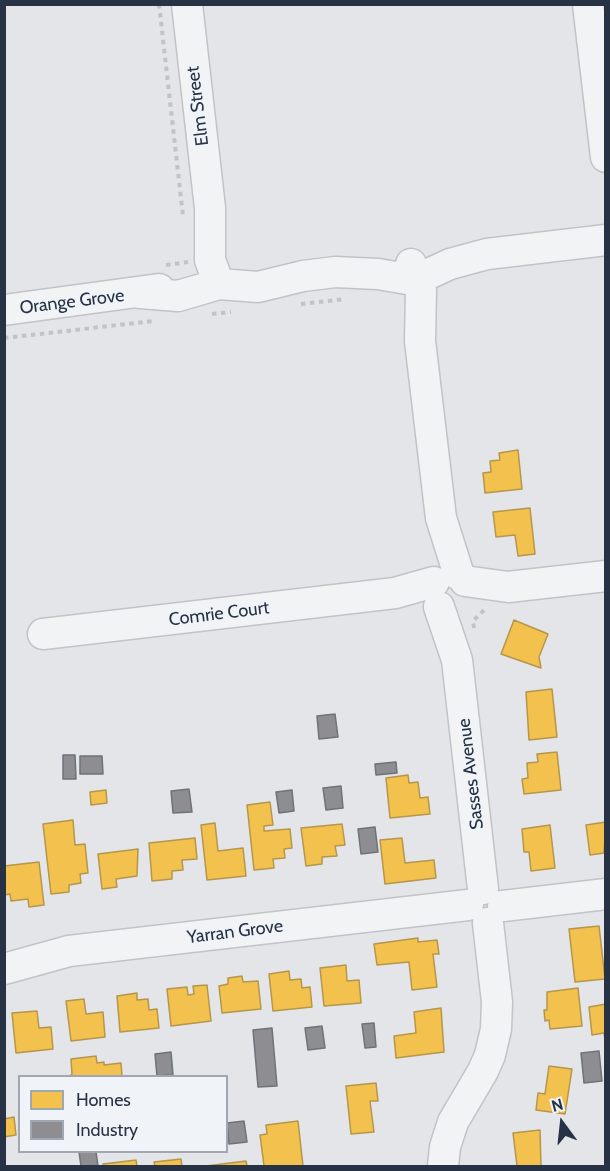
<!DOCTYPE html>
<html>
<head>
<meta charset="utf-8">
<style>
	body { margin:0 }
	#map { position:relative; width:610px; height:1171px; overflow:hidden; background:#e3e5e8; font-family:Cabin,sans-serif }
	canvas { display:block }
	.frame { position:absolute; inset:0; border:6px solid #273344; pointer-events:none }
	.legend { position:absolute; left:18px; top:1075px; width:210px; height:78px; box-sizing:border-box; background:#f0f4f8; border:2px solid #a0a7b0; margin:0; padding:8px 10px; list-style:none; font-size:18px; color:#273344 }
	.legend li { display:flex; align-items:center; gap:12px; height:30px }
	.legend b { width:30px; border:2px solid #a0a7b0 }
	.north { position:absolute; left:532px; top:1093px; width:60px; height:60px; -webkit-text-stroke:4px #f0f4f8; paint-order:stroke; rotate:345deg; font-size:16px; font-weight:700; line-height:24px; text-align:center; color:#273344 }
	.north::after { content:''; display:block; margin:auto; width:21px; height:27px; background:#273344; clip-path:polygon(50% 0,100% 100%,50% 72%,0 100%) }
</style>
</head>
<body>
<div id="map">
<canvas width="610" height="1171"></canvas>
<div class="frame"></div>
<ul class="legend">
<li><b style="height:16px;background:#f2c14e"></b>Homes</li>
<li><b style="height:16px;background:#8d8d92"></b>Industry</li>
</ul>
<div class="north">N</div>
</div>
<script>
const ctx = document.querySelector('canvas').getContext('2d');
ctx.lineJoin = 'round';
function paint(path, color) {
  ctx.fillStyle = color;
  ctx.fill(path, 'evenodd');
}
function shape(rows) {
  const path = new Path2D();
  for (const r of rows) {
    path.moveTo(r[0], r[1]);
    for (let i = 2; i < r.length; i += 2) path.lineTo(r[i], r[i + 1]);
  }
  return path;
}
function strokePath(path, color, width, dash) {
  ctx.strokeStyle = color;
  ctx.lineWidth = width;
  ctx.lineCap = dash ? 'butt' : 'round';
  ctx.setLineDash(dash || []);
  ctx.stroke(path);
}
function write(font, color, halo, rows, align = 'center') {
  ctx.font = font + ' Cabin,sans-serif';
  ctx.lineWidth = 6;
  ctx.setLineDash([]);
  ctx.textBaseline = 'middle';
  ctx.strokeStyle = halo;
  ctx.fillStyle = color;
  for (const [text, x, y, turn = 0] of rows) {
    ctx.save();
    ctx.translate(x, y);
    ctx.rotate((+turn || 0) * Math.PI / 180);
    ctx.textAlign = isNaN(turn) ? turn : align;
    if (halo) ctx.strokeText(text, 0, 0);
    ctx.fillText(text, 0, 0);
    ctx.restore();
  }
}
const homes = shape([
	[518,450,522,489,485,493,483,473,491,472,490,461,500,460,499,453,518,450],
	[530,508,535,554,518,556,515,535,496,537,493,512,530,508],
	[514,620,548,634,539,657,541,668,501,654,514,620],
	[552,689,557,737,529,740,526,692,552,689],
	[557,752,561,790,524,794,522,779,528,778,527,763,538,762,537,754,557,752],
	[408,775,409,783,418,782,420,798,428,797,430,814,390,818,386,778,408,775],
	[106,790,107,803,91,805,90,792,106,790],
	[270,802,273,825,264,826,264,831,290,829,292,848,284,849,285,858,273,859,274,868,254,870,247,805,270,802],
	[73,820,75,845,85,844,88,873,80,874,81,883,69,885,69,892,51,894,43,824,73,820],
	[606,822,604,853,590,855,586,825,606,822],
	[215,823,218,851,243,848,246,876,207,880,201,825,215,823],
	[342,824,345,845,335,846,337,856,322,857,322,864,306,866,301,828,342,824],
	[550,825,555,868,531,871,529,852,524,852,522,829,550,825],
	[195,838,197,859,182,860,183,870,172,871,172,879,152,881,149,843,195,838],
	[402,838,405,863,434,860,436,878,385,884,380,840,402,838],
	[138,849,137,876,116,879,117,887,102,889,98,854,138,849],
	[39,862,44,905,29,907,28,899,11,901,10,894,4,895,4,866,39,862],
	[599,926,605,979,575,982,569,929,599,926],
	[418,938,418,942,437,940,439,954,433,954,437,987,412,990,409,962,377,965,374,944,418,938],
	[346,965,347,981,359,980,361,1003,324,1006,320,968,346,965],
	[289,971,290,980,301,979,302,988,310,987,312,1007,273,1011,269,974,289,971],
	[242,976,243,982,258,981,261,1009,222,1013,219,986,228,984,228,978,242,976],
	[207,985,211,1021,171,1026,167,989,187,987,188,995,194,994,193,986,207,985],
	[578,988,582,1026,550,1029,549,1020,545,1021,544,1010,547,1010,547,992,578,988],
	[137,993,137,1000,148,999,149,1010,157,1009,159,1028,120,1032,117,996,137,993],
	[84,999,86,1014,103,1012,105,1037,71,1041,66,1001,84,999],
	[606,1004,606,1040,605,1040,604,1033,592,1035,589,1007,606,1004],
	[441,1008,444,1052,396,1058,394,1036,416,1033,414,1012,441,1008],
	[37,1011,39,1028,51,1027,53,1049,16,1053,12,1013,37,1011],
	[96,1056,97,1063,104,1062,104,1065,121,1063,122,1076,70,1076,72,1074,71,1059,96,1056],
	[549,1066,572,1069,565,1114,536,1110,538,1093,545,1094,549,1066],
	[376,1083,378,1101,370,1101,374,1132,351,1134,346,1086,376,1083],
	[14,1117,16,1135,4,1137,4,1119,14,1117],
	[298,1121,303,1166,264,1166,260,1135,267,1134,266,1125,298,1121],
	[540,1130,541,1166,517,1166,513,1133,540,1130],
	[181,1159,182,1166,155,1166,154,1162,181,1159],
	[136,1160,137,1166,103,1166,103,1164,136,1160],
	[246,1161,247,1166,206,1166,246,1161]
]);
paint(homes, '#f2c14e');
strokePath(homes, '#b5964b', 1.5);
const industry = shape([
	[335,714,338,737,319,739,317,716,335,714],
	[63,755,75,755,76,779,63,779,63,755],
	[80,756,102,756,103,774,80,774,80,756],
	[396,762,397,773,376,775,375,764,396,762],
	[341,786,343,808,326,810,323,788,341,786],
	[189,789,192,812,173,813,171,791,189,789],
	[292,790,294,811,279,813,276,792,292,790],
	[375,827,378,852,361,854,358,829,375,827],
	[374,1023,376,1047,365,1048,362,1024,374,1023],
	[322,1026,325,1048,308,1050,305,1028,322,1026],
	[272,1028,277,1086,258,1087,253,1030,272,1028],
	[599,1051,602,1081,584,1083,581,1053,599,1051],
	[171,1052,173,1075,157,1076,155,1054,171,1052],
	[244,1121,247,1142,229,1144,227,1123,244,1121],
	[79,1152,96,1152,98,1166,81,1166,79,1152]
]);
paint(industry, '#8d8d92');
strokePath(industry, '#6e727b', 1.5);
const minor = shape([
	[187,4,210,208,210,260,219,284],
	[588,4,606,157],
	[411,264,421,290,420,341,441,518,459,575],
	[140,293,178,296,219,284,258,287,303,276,335,272,378,274,407,279,422,277,450,264,487,254,606,240],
	[4,310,159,289],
	[465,581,508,587,606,576],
	[439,607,457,660,483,889],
	[43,634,395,593,434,582],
	[503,906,606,894],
	[4,969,69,951,468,905],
	[443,1166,445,1147,453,1122,483,1071,490,1055,496,1029,497,1002,488,923]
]);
strokePath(minor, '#c1c3c6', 33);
strokePath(shape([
	[159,4,183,216],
	[166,265,188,262],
	[301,304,345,299],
	[212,314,231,312],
	[4,338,154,321],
	[474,628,473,621,485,609]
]), '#c1c3c8', 4, [4.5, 4.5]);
strokePath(minor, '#f2f3f5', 30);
write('18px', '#273344', '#f0f4f8', [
	["Elm Street",198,106,-97],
	["Orange Grove",72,302,-7],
	["Comrie Court",219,614,-7],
	["Sasses Avenue",471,774,-97],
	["Yarran Grove",235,932,-7]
]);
</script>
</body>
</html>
